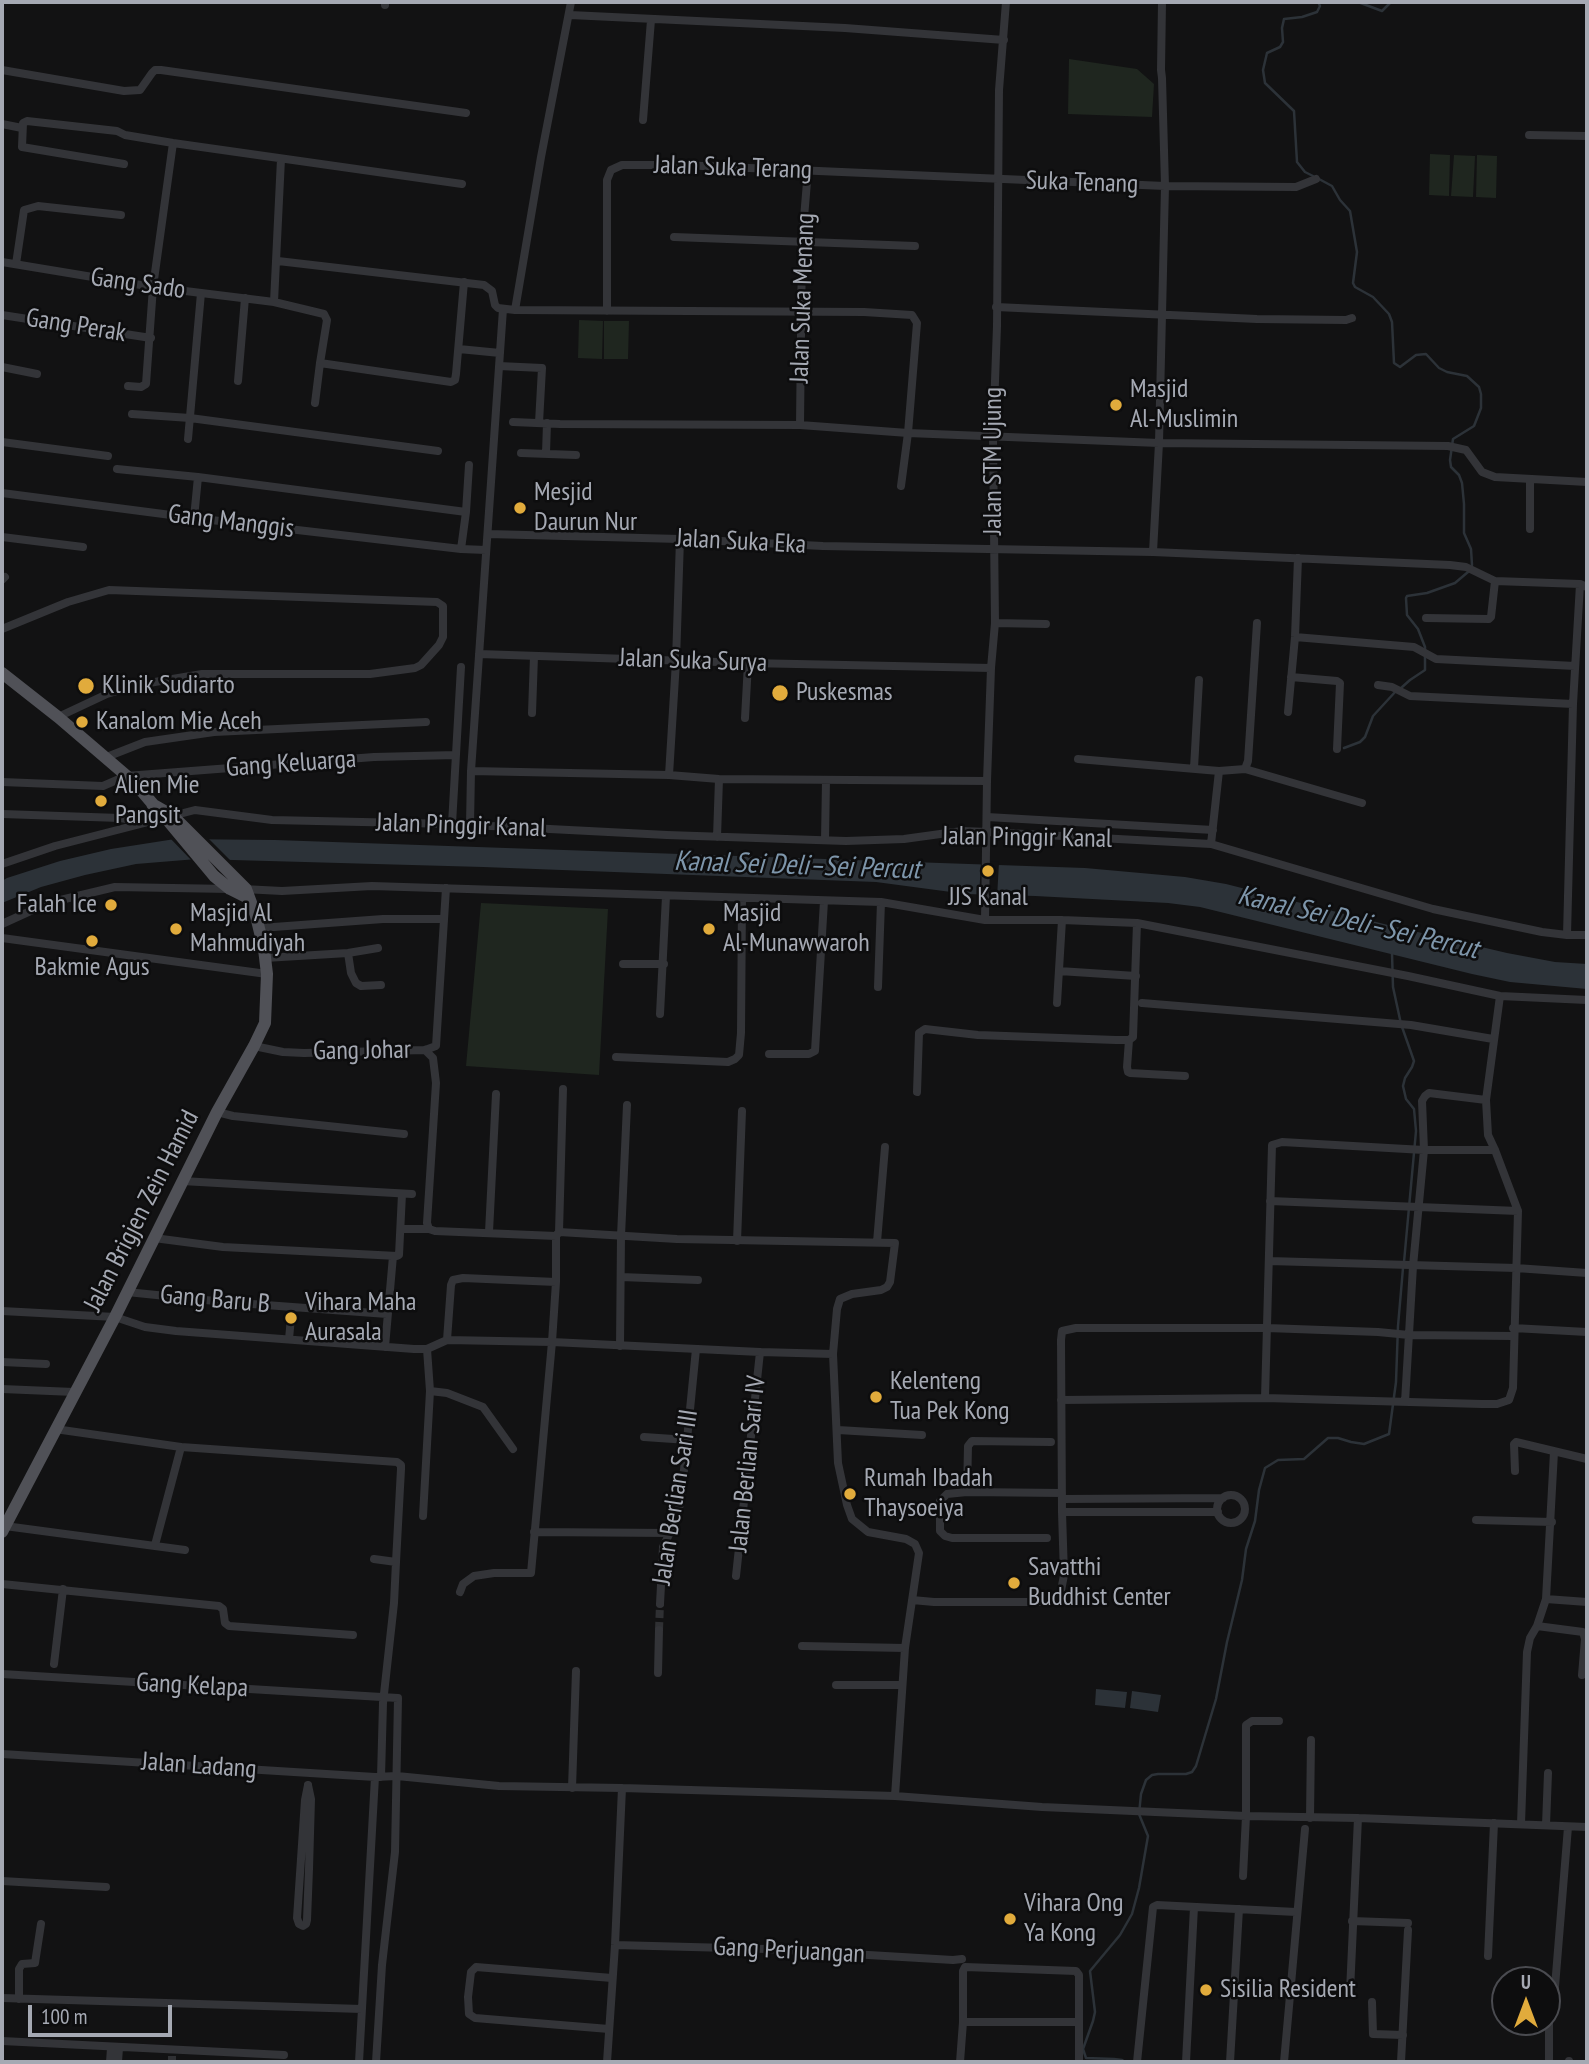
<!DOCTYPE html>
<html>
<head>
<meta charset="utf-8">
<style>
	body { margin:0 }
	#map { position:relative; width:1589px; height:2064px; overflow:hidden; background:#121213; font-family:"PT Sans Narrow",sans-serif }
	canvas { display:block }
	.frame { position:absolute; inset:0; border:4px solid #a5a9b3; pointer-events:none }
	.north { position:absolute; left:1491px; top:1966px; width:70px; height:70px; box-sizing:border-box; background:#0d0d0e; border:2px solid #4a4b50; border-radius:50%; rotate:0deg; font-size:19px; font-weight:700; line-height:28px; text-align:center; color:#a5a9b3 }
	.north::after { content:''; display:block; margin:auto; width:24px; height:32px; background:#e1ab3c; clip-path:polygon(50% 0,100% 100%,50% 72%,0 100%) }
	.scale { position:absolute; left:28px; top:2005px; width:144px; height:32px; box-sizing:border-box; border:4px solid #a5a9b3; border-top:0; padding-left:9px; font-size:21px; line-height:24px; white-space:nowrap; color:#a5a9b3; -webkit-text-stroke:5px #0d0d0e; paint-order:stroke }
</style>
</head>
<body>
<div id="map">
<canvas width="1589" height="2064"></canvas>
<div class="frame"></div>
<div class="north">U</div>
<div class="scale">100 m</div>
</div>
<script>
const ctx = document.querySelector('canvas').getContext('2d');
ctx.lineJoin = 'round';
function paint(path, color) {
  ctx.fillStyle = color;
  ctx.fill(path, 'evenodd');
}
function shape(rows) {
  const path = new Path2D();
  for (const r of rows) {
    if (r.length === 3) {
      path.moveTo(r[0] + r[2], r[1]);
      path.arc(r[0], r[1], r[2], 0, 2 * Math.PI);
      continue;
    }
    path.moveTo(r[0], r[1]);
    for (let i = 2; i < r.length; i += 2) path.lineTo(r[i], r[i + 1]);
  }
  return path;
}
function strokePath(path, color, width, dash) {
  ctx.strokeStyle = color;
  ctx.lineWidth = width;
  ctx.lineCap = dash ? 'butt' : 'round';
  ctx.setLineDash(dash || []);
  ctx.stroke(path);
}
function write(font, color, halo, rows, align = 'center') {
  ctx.font = font + ' "PT Sans Narrow",sans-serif';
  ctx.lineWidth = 5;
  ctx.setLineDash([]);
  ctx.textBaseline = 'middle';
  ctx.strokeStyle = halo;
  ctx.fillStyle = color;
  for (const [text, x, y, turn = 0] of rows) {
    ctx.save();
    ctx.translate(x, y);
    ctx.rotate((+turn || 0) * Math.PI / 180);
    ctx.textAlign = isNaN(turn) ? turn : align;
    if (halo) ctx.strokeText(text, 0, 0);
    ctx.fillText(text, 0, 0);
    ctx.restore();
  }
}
paint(shape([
	[1069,59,1137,69,1154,84,1152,117,1068,114],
	[1430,154,1450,155,1449,196,1429,195],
	[1454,155,1475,156,1473,197,1451,196],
	[1477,155,1497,156,1496,198,1476,197],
	[579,320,603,321,602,359,578,358],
	[604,321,629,321,628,359,604,359],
	[481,903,608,909,599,1075,466,1066]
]), '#1f261f');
paint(shape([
	[175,839,275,840,1085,868,1185,877,1226,884,1388,925,1507,953,1555,962,1587,964,1587,989,1510,982,1472,974,1200,907,1168,903,1035,896,966,894,876,882,483,867,197,859,136,864,85,875,41,887,2,903,2,881,7,878,60,861,111,849],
	[1096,1689,1127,1692,1125,1708,1095,1705],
	[1132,1691,1161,1695,1158,1712,1130,1708]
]), '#2c3238');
paint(shape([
	[206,836,232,862,193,862,169,837],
	[981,861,999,862,997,898,979,898]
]), '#121213');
strokePath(shape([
	[1358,2,1382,11,1391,2],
	[1313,176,1305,172,1297,162,1294,111,1265,83,1263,70,1267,53,1280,47,1283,42,1282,28,1284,19,1302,17,1317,12,1320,6,1318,2],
	[1319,179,1332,186,1340,200,1350,211,1357,252,1353,283,1355,287,1373,297,1389,314,1392,322,1394,363,1400,367,1416,355,1426,354,1439,368,1447,372,1467,376,1479,387,1481,394,1481,408,1474,426,1453,439,1450,460,1451,467,1459,475,1462,483,1464,504,1464,533,1471,549,1472,565,1468,572,1455,583,1427,593,1407,596,1406,598,1407,615,1418,629,1425,647,1425,670,1410,680,1401,688],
	[1344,748,1360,742,1365,737,1373,716,1396,691],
	[1392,953,1393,987,1401,1024,1414,1061,1412,1067,1405,1078,1403,1086,1406,1099,1414,1109,1416,1131,1404,1262],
	[1125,2062,1122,2060,1114,2059,1086,2058,1083,2049,1093,2021,1095,2012,1090,1971,1120,1935,1132,1914,1139,1888,1148,1836,1139,1814,1141,1794,1146,1780,1152,1775,1158,1774,1186,1774,1192,1772,1196,1766,1216,1699,1227,1642,1242,1580,1246,1549,1255,1521,1259,1490,1265,1468,1278,1460,1304,1459,1328,1438,1338,1438,1351,1442,1364,1444,1389,1434,1396,1382,1398,1326,1403,1268]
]), '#2c3238', 2.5);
strokePath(shape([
	[659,1630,660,1604],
	[172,2062,172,2056]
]), '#2f3033', 8, [8, 4]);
strokePath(shape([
	[385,2,385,5],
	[570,15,845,28,1004,40],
	[2,70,124,91,140,90,152,73,155,70,161,70,466,113],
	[643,120,651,20],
	[2,124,22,128],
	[1529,135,1587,136],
	[124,164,22,147,23,123,27,121,117,131,125,135,173,143,462,184],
	[674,237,915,246],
	[278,261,484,285,492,291,495,305,498,308,515,310,864,312,912,315,917,323,908,433,901,486],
	[2,262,153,287,274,302,324,314,327,320,320,363,451,382,455,380,456,374,464,282],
	[16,264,24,210,38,206,121,215],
	[274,302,281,159],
	[996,307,1257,319,1346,320,1352,318],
	[515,310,541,157,571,2],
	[607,311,607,180,611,170,622,165,680,165,1165,186,1296,187,1316,179],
	[2,315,151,338],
	[459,349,500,353],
	[499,366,542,368,539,423],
	[2,367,37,374],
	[238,381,245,298],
	[128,386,141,387,146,384,153,287,173,143],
	[315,403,320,363],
	[132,414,190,418,438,451],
	[513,422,560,424,800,425,908,433,1159,443,1448,446,1466,450,1482,472,1495,477,1587,482],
	[800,425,802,242,808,170],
	[188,439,201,293],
	[2,442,108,456],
	[521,453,576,455],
	[546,453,547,423],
	[117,469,198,477,466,512],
	[2,493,194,518,461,549,486,550],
	[194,518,198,477],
	[1530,529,1530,480],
	[488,534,680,539,823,546,1153,552,1450,565,1466,567,1495,581,1580,584,1587,587],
	[2,537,83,547],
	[461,549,466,512,469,465],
	[1153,552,1159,443,1165,186,1162,78,1161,70,1162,2],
	[2,580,5,577],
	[1426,618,1489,619,1491,617,1495,581],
	[995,623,1046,624],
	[2,629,68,602,109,590,437,602,443,606,443,637,439,645,421,665,415,668,370,674,202,674,137,685,107,694,58,717],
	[1295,637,1414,647,1436,659,1575,666],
	[479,654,748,663,991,668],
	[1291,677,1337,681,1340,683,1337,749],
	[1378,685,1392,687,1410,696,1573,704],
	[1288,712,1295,637,1298,558],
	[532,713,534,656],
	[745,718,748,663],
	[104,758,145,742,214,732,426,722],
	[1078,759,1219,771,1211,844],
	[1194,768,1199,680],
	[1245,769,1362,803],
	[471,771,669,775,719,779,987,781],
	[1219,771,1245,769,1248,761,1257,623],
	[669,775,676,661,680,539],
	[2,782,103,786,126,776,374,757,456,755],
	[2,814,120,818,145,822],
	[987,817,1213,830],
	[452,824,461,667],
	[470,825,471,771,503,309],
	[717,837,719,779],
	[825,840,826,780],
	[2,864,55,846,195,810,272,820,452,824,667,835,846,841,904,839,962,831,988,832,1211,844,1433,909,1542,932,1567,935,1587,935],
	[243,889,282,891,372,886,881,902,985,920,1062,920,1137,923,1408,976,1500,996,1587,1000],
	[985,920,987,781,991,668,995,623,993,436,997,326,999,90,1006,2],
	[2,924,48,903,115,887,230,889],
	[260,928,383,919,444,919],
	[1567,935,1573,704,1580,584],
	[2,938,267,974],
	[348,953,351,973,356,983,361,986,381,985],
	[265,958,348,953,378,948],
	[623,964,664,964],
	[1059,971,1136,976],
	[878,987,881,902],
	[1057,1003,1062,920],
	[1142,1003,1411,1025,1493,1039],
	[660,1014,666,896],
	[1129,1040,1127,1067,1128,1072,1130,1073,1185,1076],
	[254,1046,283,1052,304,1053,425,1050,436,1046,446,888],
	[425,1050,433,1058,436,1083,427,1223,429,1229,435,1231,556,1236,559,1232,677,1239,895,1243,890,1282,887,1287,881,1290,852,1294,840,1299,837,1309,833,1354,838,1463,847,1505,852,1519,868,1532,906,1539,915,1544,919,1553,905,1648,895,1796],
	[769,1054,809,1054,815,1051,824,901],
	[616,1057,728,1062,735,1059,739,1055,741,1033,742,899],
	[917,1092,919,1033,925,1029,978,1035,1116,1040,1129,1040,1133,1037,1137,923],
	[217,1112,233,1116,404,1134],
	[1495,1150,1424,1150,1282,1142,1272,1145,1265,1398,1482,1404,1497,1404,1509,1400,1513,1388,1518,1211,1495,1150,1488,1135,1486,1100,1500,996],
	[182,1181,412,1194],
	[1270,1201,1518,1211],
	[401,1229,429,1229],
	[489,1232,496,1094],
	[559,1232,563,1089],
	[154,1238,223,1247,397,1256,399,1255,402,1194],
	[737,1241,742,1111],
	[877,1242,885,1147],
	[1269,1261,1516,1268,1587,1273],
	[621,1277,698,1280],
	[127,1292,225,1302,387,1314],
	[2,1311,115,1317,145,1327,176,1331,414,1349,427,1349,447,1340,552,1342,760,1352,833,1354],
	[1513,1328,1587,1332],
	[289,1339,292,1307],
	[447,1340,451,1285,453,1280,463,1278,556,1282],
	[620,1346,621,1236,627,1105],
	[385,1347,393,1256],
	[2,1362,46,1364],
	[2,1389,74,1392],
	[430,1391,447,1393,483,1407,513,1449],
	[1061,1400,1265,1398],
	[1405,1402,1413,1266,1424,1150,1422,1101,1425,1096,1429,1093,1486,1100],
	[55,1429,181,1447,155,1545],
	[838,1430,922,1435],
	[644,1437,688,1440],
	[1051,1442,972,1441,968,1446,967,1492,1062,1493],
	[181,1447,397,1462,401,1465,401,1469,396,1562],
	[1515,1471,1514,1444,1516,1442,1587,1459],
	[967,1492,947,1494,940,1501,940,1531,945,1536,952,1538,1047,1538],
	[1231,1509,14],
	[1062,1499,1223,1498],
	[1062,1512,1218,1512],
	[423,1516,430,1391,427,1349],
	[1476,1520,1552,1522],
	[5,1526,185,1550],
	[534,1532,670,1533],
	[374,1559,396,1562,394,1603,383,1703,381,1777],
	[736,1576,760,1352],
	[2,1584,219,1606,223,1609,225,1623,229,1626,353,1635],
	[460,1592,463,1584,474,1576,494,1573,531,1573,552,1342,556,1282,556,1236],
	[1546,1599,1587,1602],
	[912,1600,934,1602,1047,1602,1060,1596,1064,1575,1062,1512,1061,1340,1062,1331,1076,1328,1267,1328,1378,1332,1409,1335,1513,1336],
	[660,1604,663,1547,676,1520,681,1500,696,1349],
	[1537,1626,1583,1632,1585,1639,1582,1675],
	[802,1646,905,1648],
	[54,1664,63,1589],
	[658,1673,659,1630],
	[2,1674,398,1698,395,1852,382,1965,376,2062],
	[836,1685,902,1685],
	[2,1754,375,1777,397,1776,499,1786,622,1788,895,1796,1042,1807,1246,1816,1358,1818,1587,1827],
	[308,1785,311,1799,309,1869,307,1920,306,1924,303,1926,299,1924,297,1918,305,1800,308,1785],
	[572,1788,576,1671],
	[1310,1818,1311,1740],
	[1521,1824,1527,1652,1530,1638,1537,1626,1546,1599,1554,1452],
	[1546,1825,1548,1773],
	[1243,1876,1246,1816,1246,1725,1252,1721,1279,1721],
	[2,1881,106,1887],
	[1352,1921,1408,1923],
	[615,1945,767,1949,953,1960,962,1959],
	[1488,1956,1494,1823],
	[1350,1991,1358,1818],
	[2,1998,362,2009],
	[19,1999,19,1969,22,1964,35,1963,41,1924],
	[1372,2002,1373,2034,1403,2035],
	[963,2022,963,1971,965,1967,1076,1971,1079,1975,1079,2062],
	[609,2029,475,2018,469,2014,468,1997,471,1972,476,1967,612,1978],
	[2,2041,284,2055],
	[110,2062,111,2048],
	[118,2062,119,2048],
	[359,2062,375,1777],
	[607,2062,615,1945,622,1788],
	[960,2062,963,2022,1079,2022],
	[1137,2062,1153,1907,1157,1905,1296,1912],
	[1186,2062,1194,1907],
	[1230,2062,1239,1909],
	[1284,2062,1305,1829],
	[1401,2062,1408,1930],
	[1549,2062,1549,2018,1554,1999,1568,1827],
	[1569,2062,1569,2061]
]), '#333438', 8);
strokePath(shape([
	[2,673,58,717,135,783,157,809],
	[169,822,214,876,230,889,248,898],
	[2,1532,115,1317,217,1112,254,1046,265,1023,267,974,264,949,256,916,246,889,173,816,152,804]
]), '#505157', 12);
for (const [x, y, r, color] of [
	[1116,405,7,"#e1ab3c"],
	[520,508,7,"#e1ab3c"],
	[86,686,9,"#e1ab3c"],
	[780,693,9,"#e1ab3c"],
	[82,722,7,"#e1ab3c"],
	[101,801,7,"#e1ab3c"],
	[988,871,7,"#e1ab3c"],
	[111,905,7,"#e1ab3c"],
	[176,929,7,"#e1ab3c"],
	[709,929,7,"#e1ab3c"],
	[92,941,7,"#e1ab3c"],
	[291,1318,7,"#e1ab3c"],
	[876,1397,7,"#e1ab3c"],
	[850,1494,7,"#e1ab3c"],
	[1014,1583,7,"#e1ab3c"],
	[1010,1919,7,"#e1ab3c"],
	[1206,1990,7,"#e1ab3c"]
]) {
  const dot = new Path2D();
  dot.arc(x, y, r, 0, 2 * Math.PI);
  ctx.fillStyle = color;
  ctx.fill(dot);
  strokePath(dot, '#0d0d0e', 2.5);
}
write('26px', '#a5a9b3', '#0d0d0e', [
	["Jalan Suka Terang",733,168,2],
	["Suka Tenang",1082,183,2],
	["Gang Sado",138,284,8],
	["Jalan Suka Menang",803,298,-88],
	["Gang Perak",76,326,9],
	["Jalan STM Ujung",994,461,-90],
	["Gang Manggis",231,522,7],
	["Jalan Suka Eka",741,542,3],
	["Jalan Suka Surya",693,661,2],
	["Gang Keluarga",291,764,-4],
	["Jalan Pinggir Kanal",461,826,2],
	["Jalan Pinggir Kanal",1027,838,1],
	["Gang Johar",362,1051,-1],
	["Jalan Brigjen Zein Hamid",142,1211,-63],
	["Gang Baru B",215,1300,5],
	["Jalan Berlian Sari IV",748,1464,-84],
	["Jalan Berlian Sari III",676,1497,-81],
	["Gang Kelapa",192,1686,3],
	["Jalan Ladang",199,1766,4],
	["Gang Perjuangan",789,1951,3]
]);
write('26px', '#a5a9b3', '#0d0d0e', [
	["Masjid",1130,390],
	["Al-Muslimin",1130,420],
	["Mesjid",534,493],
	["Daurun Nur",534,523],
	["Klinik Sudiarto",102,686],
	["Puskesmas",796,693],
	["Kanalom Mie Aceh",96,722],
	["Alien Mie",115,786],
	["Pangsit",115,816],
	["JJS Kanal",988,898,"center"],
	["Falah Ice",97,905,"right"],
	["Masjid Al",190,914],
	["Mahmudiyah",190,944],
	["Masjid",723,914],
	["Al-Munawwaroh",723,944],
	["Bakmie Agus",92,968,"center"],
	["Vihara Maha",305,1303],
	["Aurasala",305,1333],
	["Kelenteng",890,1382],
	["Tua Pek Kong",890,1412],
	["Rumah Ibadah",864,1479],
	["Thaysoeiya",864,1509],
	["Savatthi",1028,1568],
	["Buddhist Center",1028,1598],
	["Vihara Ong",1024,1904],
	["Ya Kong",1024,1934],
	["Sisilia Resident",1220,1990]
], 'left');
write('italic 28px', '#7e96ab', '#0d0d0e', [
	["Kanal Sei Deli–Sei Percut",797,866,2],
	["Kanal Sei Deli–Sei Percut",1358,923,13]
]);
</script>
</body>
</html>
